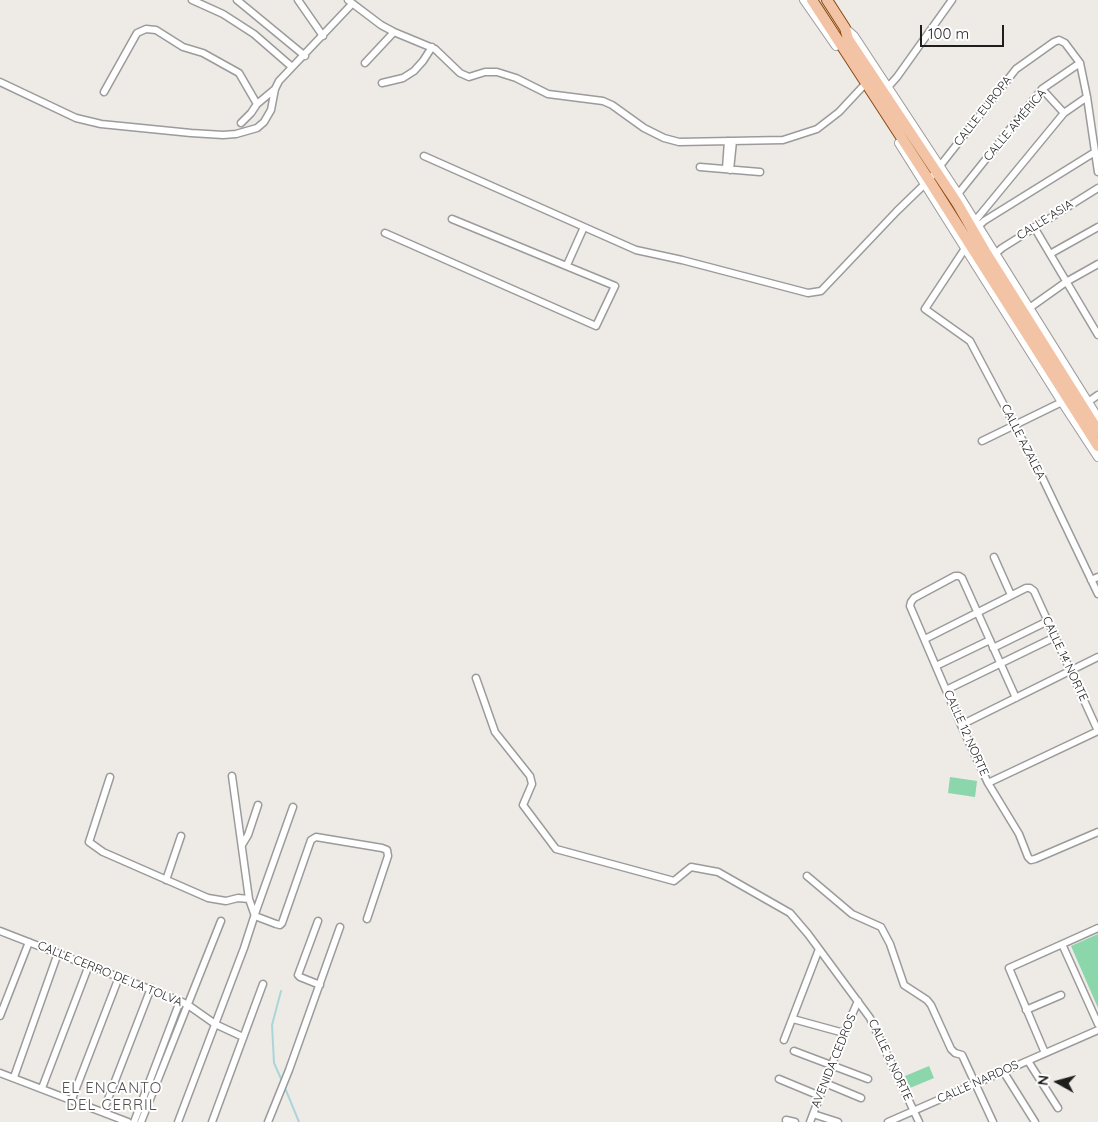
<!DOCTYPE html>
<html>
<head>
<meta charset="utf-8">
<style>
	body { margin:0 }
	#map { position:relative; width:1098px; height:1122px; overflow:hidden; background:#eeeae6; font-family:Quicksand,sans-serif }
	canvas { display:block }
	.north { position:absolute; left:1033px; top:1057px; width:50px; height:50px; -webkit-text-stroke:4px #fff; paint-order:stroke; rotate:277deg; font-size:14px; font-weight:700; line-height:20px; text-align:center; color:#1e1e1e }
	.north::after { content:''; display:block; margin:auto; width:18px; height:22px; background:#1e1e1e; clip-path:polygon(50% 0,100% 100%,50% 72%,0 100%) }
	.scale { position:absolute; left:920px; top:25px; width:84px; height:22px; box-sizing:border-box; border:2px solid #1e1e1e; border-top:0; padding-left:6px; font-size:15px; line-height:18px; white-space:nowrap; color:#1e1e1e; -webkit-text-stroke:4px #fff; paint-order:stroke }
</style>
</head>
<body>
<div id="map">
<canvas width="1098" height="1122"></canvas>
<div class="north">N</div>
<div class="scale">100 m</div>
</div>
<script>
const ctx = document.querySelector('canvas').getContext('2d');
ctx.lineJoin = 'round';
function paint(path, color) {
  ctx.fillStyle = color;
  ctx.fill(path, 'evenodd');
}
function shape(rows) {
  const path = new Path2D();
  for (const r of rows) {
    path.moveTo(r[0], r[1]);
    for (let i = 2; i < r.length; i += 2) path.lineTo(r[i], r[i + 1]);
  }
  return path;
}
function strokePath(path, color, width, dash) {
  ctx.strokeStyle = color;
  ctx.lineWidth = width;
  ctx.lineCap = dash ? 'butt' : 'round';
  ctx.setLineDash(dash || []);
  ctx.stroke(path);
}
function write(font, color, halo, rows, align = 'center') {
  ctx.font = font + ' Quicksand,sans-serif';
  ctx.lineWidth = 4;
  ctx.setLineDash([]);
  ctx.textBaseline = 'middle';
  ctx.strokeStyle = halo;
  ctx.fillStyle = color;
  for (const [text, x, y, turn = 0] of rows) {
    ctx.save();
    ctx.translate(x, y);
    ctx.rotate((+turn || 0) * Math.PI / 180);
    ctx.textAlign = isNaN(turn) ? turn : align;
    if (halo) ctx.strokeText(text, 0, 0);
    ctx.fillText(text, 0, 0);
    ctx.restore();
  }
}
paint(shape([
	[950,777,977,781,975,797,948,793],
	[1098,934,1098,1008,1071,946],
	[929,1066,934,1078,910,1088,905,1076]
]), '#8bd6ab');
strokePath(shape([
	[281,991,272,1025,274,1063,282,1081],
	[285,1088,299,1122]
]), '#aad6d8', 2);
const minor = shape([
	[192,0,223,14,254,34,292,67],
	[237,0,305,56],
	[298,0,323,36],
	[348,0,381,25,394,32,435,49,460,73,469,77,485,72,497,72,516,78,548,94,603,101,612,105,644,128,664,138,679,142,783,140,817,129,839,112,867,82],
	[365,63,394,32],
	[0,82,76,118,101,124,191,133,223,135,236,134,257,128,264,122,271,110,275,89,279,81,352,4],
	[382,83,403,78,414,71,423,61,432,47],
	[888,87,897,77,952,0],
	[1042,89,1064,113],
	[104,92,137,33,146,29,156,30,183,47,203,53,239,73,257,104],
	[241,123,251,113,257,104,275,89],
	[424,156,636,250,682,260,808,293,821,291,897,211,929,180,1016,69,1054,42,1059,40,1065,43,1080,63,1087,97,1098,172],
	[700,167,760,172],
	[726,169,728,141],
	[730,170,733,141],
	[958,194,1042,89,1080,63],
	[975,221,1064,113,1087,97],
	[978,227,984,221,1095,152],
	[1034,227,1098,335],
	[385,233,596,326,615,286,452,219],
	[966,247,925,309,970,341,1042,477,1098,594],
	[1050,254,1098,227],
	[994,255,1002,248,1098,188],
	[567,265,584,227],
	[1028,309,1066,282,1098,264],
	[1088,402,1098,395],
	[982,441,1062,402],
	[994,557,1011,595],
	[1091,580,1098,577],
	[925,639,1026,588,1030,588,1034,591,1098,731],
	[993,648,1048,621],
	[936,666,990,640],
	[476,678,495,732,530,776,532,784,523,805,556,849,674,881,691,867,718,872,790,913,808,934,870,1018,919,1122],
	[946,690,1055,637],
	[1016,698,962,578,959,576,955,576,914,598,911,602,910,606,961,725,988,783,1019,834,1028,857,1031,860,1035,859,1098,832],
	[961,725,1098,657],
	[232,776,249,899,255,916,276,924,280,925,282,923,311,840,316,837,382,848,387,850,388,856,367,919],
	[110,777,89,842,103,852,208,898,226,901,238,898,249,899],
	[988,783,1098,731],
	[242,845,248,835,258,805],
	[807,876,852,914,881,927,890,944,904,985,927,1000,931,1005,951,1049,955,1053,962,1055,993,1122],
	[166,880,181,836],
	[318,921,298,975,300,977,320,985],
	[0,931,180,1001,188,1005,215,1024,243,1037],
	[1062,944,1098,1024],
	[1026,1010,1061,995],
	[0,1016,29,942],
	[793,1019,844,1033],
	[784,1040,819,949],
	[794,1051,868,1079],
	[1045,1053,1009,968,1098,928],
	[1028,1061,1058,1108],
	[1003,1071,1035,1122],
	[0,1073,128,1122],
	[14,1077,58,953],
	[779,1079,820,1096],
	[825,1083,861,1098],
	[42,1088,89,965],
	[72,1099,119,977],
	[103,1112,151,988],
	[813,1114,838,1122],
	[786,1120,795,1122],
	[134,1122,180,1001],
	[141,1122,221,921],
	[178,1122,244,948,256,911,293,807],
	[212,1122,263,984],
	[268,1122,289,1070,340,927],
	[810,1122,844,1033,858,1001],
	[888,1122,1098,1030]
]);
const tertiary = shape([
	[804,0,836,46],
	[845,28,854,36,958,194,1098,418],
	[899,143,1062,402,1098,457]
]);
const primary = shape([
	[812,0,929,180,1098,446],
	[827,0,845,28,848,39,957,203,986,253,1098,431]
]);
strokePath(minor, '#9b9b9b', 9);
strokePath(tertiary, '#9b9b9b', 10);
strokePath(primary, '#8b4a0e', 12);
strokePath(minor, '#fff', 6);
strokePath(tertiary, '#fff', 8);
strokePath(primary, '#f3c3a6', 10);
write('12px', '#1e1e1e', '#fff', [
	["CALLE EUROPA",983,111,-52],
	["CALLE AMÉRICA",1015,125,-50],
	["CALLE ASIA",1045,220,-32],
	["CALLE AZALEA",1023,442,63],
	["CALLE 14 NORTE",1065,659,65],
	["CALLE 12 NORTE",966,733,66],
	["CALLE CERRO DE LA TOLVA",110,974,22],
	["CALLE 8 NORTE",890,1060,65],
	["AVENIDA CEDROS",834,1061,-68],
	["CALLE NARDOS",978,1082,-24]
]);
ctx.letterSpacing = '1px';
write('15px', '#515151', '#fff', [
	["EL ENCANTO",112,1088],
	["DEL CERRIL",112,1105]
]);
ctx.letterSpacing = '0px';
</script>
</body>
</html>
